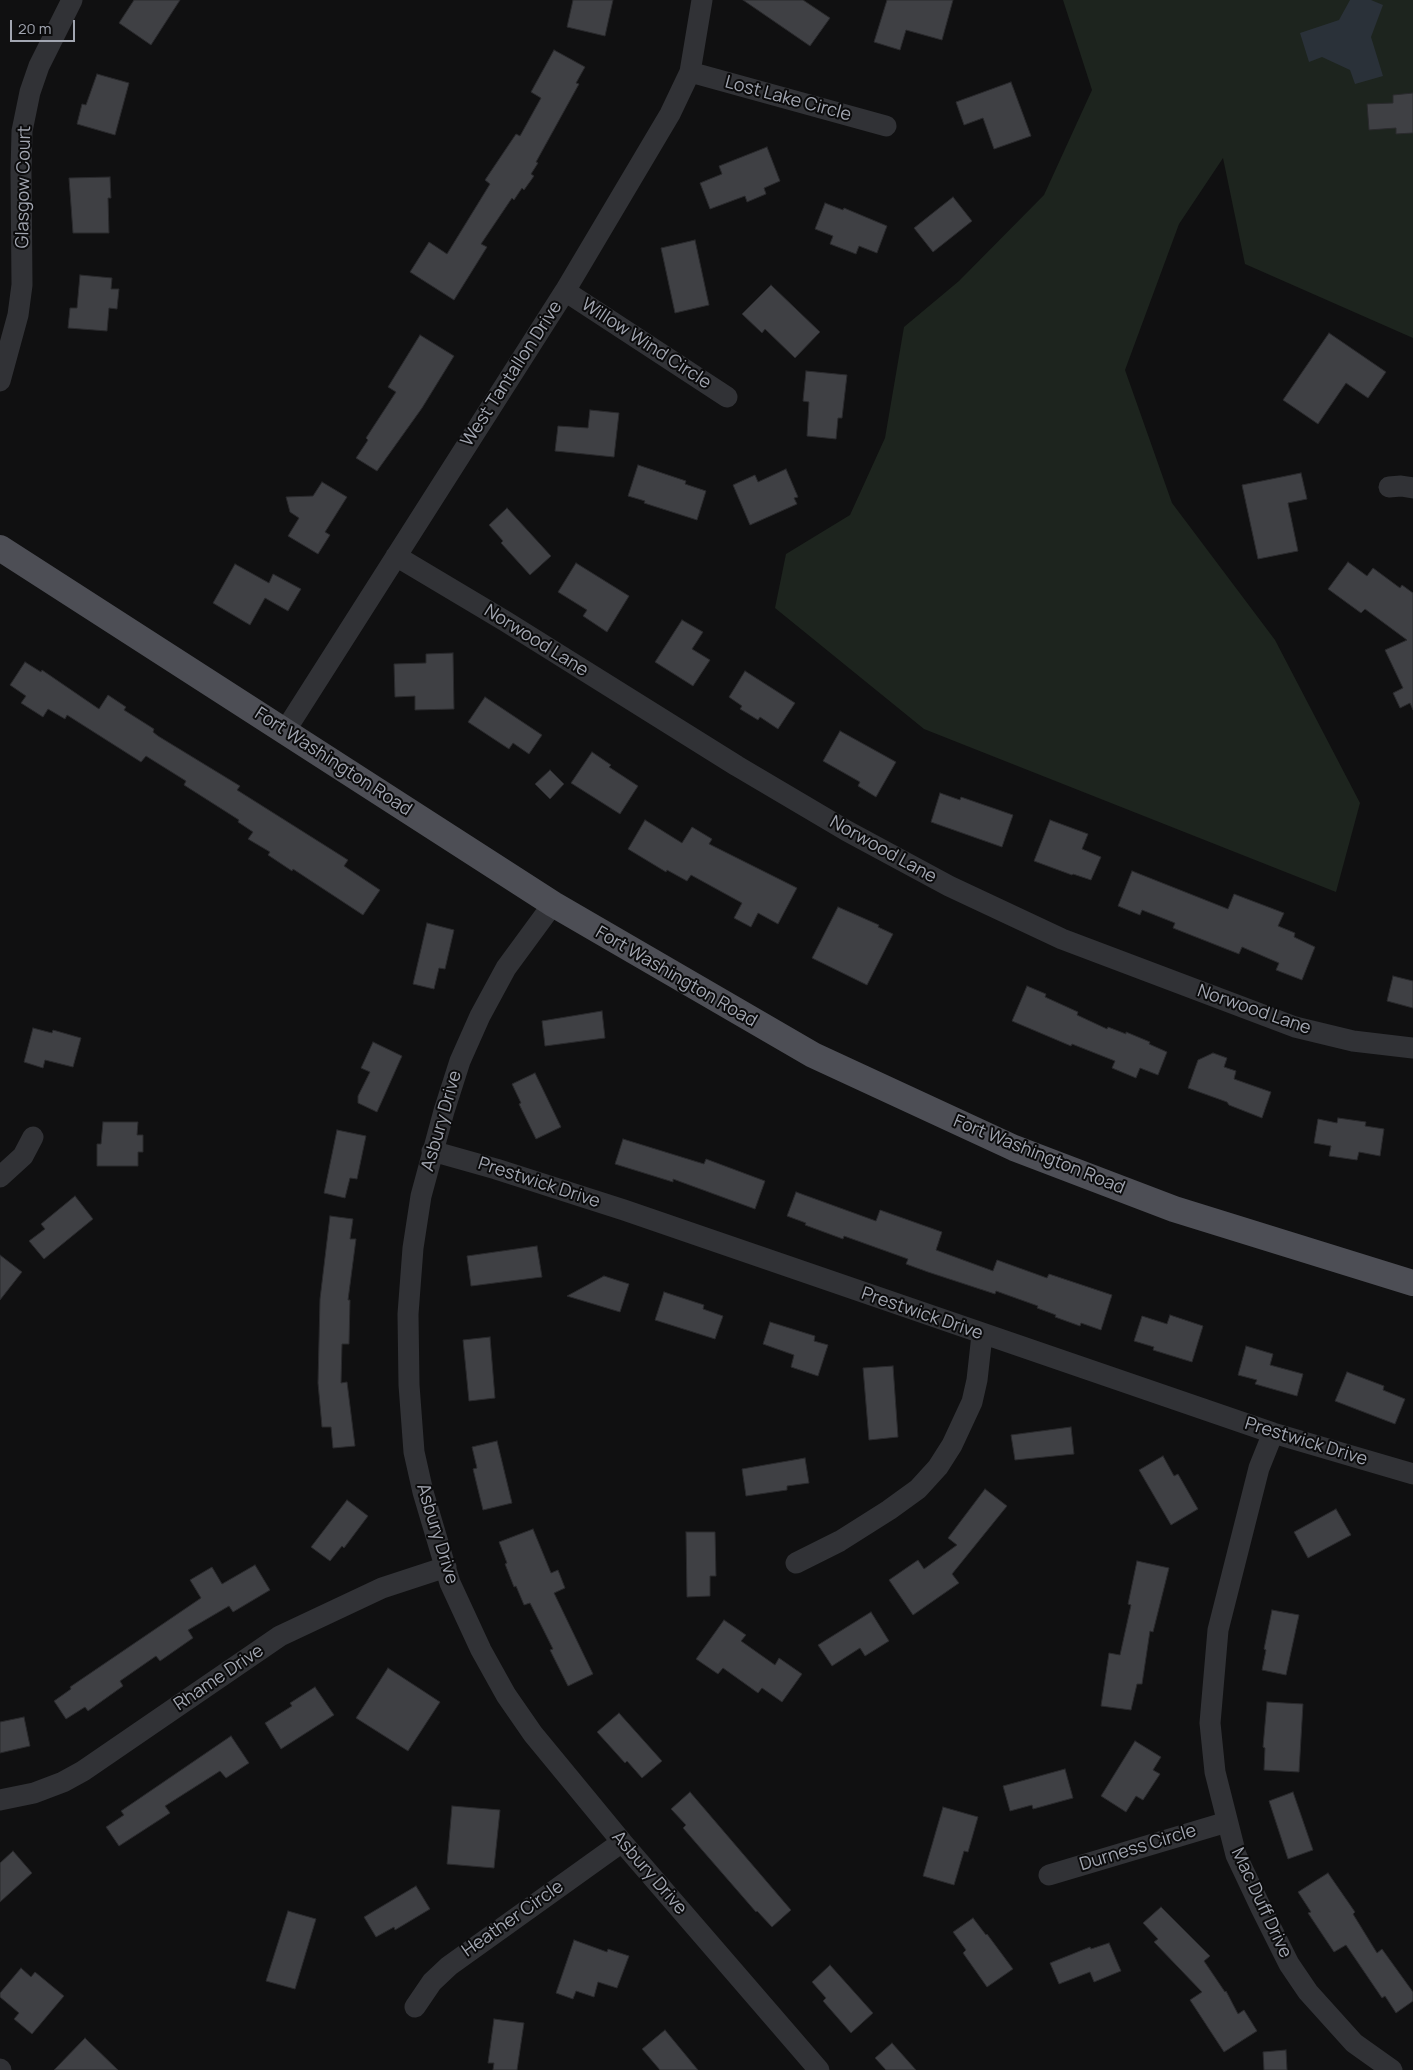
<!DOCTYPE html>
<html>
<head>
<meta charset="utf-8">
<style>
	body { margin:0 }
	#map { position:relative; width:1413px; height:2070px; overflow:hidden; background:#101011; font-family:Manrope,sans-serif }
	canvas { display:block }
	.scale { position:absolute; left:10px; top:20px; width:65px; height:22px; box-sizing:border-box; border:2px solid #a2a6b1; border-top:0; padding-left:6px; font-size:15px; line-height:18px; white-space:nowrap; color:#a2a6b1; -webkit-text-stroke:4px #0b0b0c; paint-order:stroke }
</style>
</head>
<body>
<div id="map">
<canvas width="1413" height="2070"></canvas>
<div class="scale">20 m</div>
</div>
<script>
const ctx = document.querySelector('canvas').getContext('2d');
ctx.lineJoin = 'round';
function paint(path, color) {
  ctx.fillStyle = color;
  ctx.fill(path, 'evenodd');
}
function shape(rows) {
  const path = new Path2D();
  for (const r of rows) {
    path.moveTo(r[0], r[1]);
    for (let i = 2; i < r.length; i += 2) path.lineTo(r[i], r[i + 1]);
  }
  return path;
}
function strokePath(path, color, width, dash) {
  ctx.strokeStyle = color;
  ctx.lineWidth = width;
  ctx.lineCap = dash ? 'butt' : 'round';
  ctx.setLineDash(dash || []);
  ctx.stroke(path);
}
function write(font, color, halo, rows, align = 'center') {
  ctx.font = font + ' Manrope,sans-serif';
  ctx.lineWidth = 4;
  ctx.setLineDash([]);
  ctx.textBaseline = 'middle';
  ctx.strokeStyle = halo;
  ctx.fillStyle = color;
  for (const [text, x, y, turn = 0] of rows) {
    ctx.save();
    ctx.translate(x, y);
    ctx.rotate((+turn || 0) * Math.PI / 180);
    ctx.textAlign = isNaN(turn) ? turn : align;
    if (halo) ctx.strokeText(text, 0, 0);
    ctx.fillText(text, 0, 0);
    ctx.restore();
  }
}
paint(shape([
	[1063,0,1413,0,1413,338,1245,264,1223,158,1179,224,1125,370,1172,503,1275,640,1360,803,1336,892,924,729,775,608,786,554,850,515,885,438,904,327,959,281,1044,195,1092,90]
]), '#1d241e');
paint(shape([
	[1350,0,1371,0,1383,5,1371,37,1383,76,1355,84,1350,70,1322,57,1309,62,1300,33,1339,20]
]), '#2a3139');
const building = shape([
	[134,0,180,0,151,45,119,23,134,0],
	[573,0,613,0,605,36,567,27,573,0],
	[743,0,803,0,830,18,810,46,743,0],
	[887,0,953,0,942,40,906,30,900,50,874,42,887,0],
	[554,50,585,67,576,83,579,84,536,162,538,163,531,174,534,176,524,190,522,188,514,200,512,198,481,244,487,247,454,300,410,272,429,242,447,254,490,184,485,180,516,134,520,136,541,98,531,92,554,50],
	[97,74,129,83,115,135,77,124,82,104,86,105,97,74],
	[1011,82,1031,136,994,149,983,118,964,125,956,102,1011,82],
	[1413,93,1413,133,1396,134,1396,128,1369,130,1367,104,1393,103,1393,95,1413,93],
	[767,147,780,181,764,188,766,194,747,202,745,196,710,209,700,183,722,174,719,166,767,147],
	[110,177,111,198,108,198,109,233,73,233,69,178,110,177],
	[953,197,972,221,933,252,914,228,953,197],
	[825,203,843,210,844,208,887,226,877,253,859,246,856,254,830,244,833,236,815,229,825,203],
	[695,240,709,305,675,313,661,248,695,240],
	[80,275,112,278,111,289,119,289,117,309,109,308,107,331,68,328,70,308,77,308,80,275],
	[771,285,820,332,795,358,765,329,762,333,742,314,771,285],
	[1329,333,1386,372,1368,398,1346,383,1318,424,1283,400,1329,333],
	[420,335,454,356,422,408,377,471,356,458,368,440,366,438,396,392,388,387,420,335],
	[806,371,847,375,842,418,838,418,836,439,807,436,809,402,803,401,806,371],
	[590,410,619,413,614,457,555,451,558,426,588,428,590,410],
	[638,465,686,481,685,484,706,491,697,520,644,503,645,501,628,496,638,465],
	[786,469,798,497,794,498,797,504,750,525,733,485,755,475,758,482,786,469],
	[1301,473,1307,499,1288,503,1298,551,1258,559,1242,485,1301,473],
	[322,482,347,497,325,532,330,535,318,554,288,536,299,518,290,512,286,497,313,496,322,482],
	[507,508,551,556,530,575,501,543,503,541,489,525,507,508],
	[1348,562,1367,576,1373,568,1400,588,1402,585,1413,593,1413,710,1410,703,1400,708,1393,693,1403,688,1385,650,1407,640,1365,609,1361,613,1328,589,1348,562],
	[576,563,629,596,607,632,583,616,587,610,558,592,576,563],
	[235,564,269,583,273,574,301,589,288,611,265,598,250,625,213,603,235,564],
	[682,620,703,632,692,649,710,660,693,686,655,662,682,620],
	[453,653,454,709,415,710,415,696,395,697,394,664,426,663,426,654,453,653],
	[25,662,41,672,42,670,99,709,108,695,126,707,124,710,154,729,153,732,158,736,240,786,237,790,348,860,344,866,380,890,363,915,293,869,292,871,268,855,270,852,248,839,253,832,238,822,239,820,184,785,186,781,146,756,141,762,67,715,65,719,48,709,43,717,21,703,26,696,10,685,25,662],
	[745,671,795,703,778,729,760,717,758,720,740,709,742,706,729,697,745,671],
	[485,697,542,735,529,754,513,743,509,749,468,722,485,697],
	[840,731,896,762,876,797,858,786,860,782,823,761,840,731],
	[592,752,611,765,609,767,638,786,620,814,571,783,592,752],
	[550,770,564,784,550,799,535,784,550,770],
	[940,793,960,800,961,797,1013,815,1002,847,931,822,940,793],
	[645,820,682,843,692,827,712,839,709,844,797,888,778,924,758,913,751,927,734,918,742,903,691,875,687,881,667,870,666,872,628,849,645,820],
	[1050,820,1088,834,1082,849,1101,857,1091,880,1073,874,1072,875,1034,861,1050,820],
	[1132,871,1228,909,1234,894,1284,913,1278,926,1295,933,1294,937,1315,947,1302,980,1276,970,1279,963,1242,947,1239,954,1173,928,1175,923,1142,910,1140,915,1118,906,1132,871],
	[838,907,879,925,878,927,893,934,867,985,812,958,838,907],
	[427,923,454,930,445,969,439,968,434,989,413,984,427,923],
	[1393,976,1413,981,1413,1008,1387,1001,1393,976],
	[1027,986,1046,994,1045,997,1078,1012,1077,1015,1107,1029,1108,1027,1126,1034,1126,1032,1150,1042,1149,1044,1167,1052,1158,1075,1140,1068,1136,1078,1112,1068,1115,1061,1072,1044,1071,1046,1012,1021,1027,986],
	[602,1011,605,1038,545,1046,542,1021,602,1011],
	[33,1028,52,1033,53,1030,81,1038,73,1067,45,1060,43,1068,24,1062,33,1028],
	[373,1042,402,1056,377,1112,358,1103,358,1096,370,1072,361,1068,373,1042],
	[1213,1053,1227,1058,1224,1067,1236,1071,1234,1079,1271,1092,1262,1118,1229,1105,1227,1102,1188,1088,1198,1060,1213,1053],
	[535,1073,561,1127,536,1139,519,1104,521,1103,512,1084,535,1073],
	[1338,1118,1366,1122,1365,1126,1384,1129,1380,1156,1359,1152,1357,1160,1329,1156,1331,1146,1314,1143,1318,1119,1337,1123,1338,1118],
	[103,1122,138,1122,137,1135,143,1135,143,1152,138,1152,138,1166,97,1166,97,1144,101,1144,103,1122],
	[337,1130,366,1136,357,1179,350,1178,345,1198,324,1193,337,1130],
	[623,1139,704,1164,706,1159,765,1181,755,1209,673,1179,673,1182,615,1164,623,1139],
	[796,1192,876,1221,880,1210,942,1232,936,1250,993,1271,997,1260,1047,1278,1049,1274,1112,1295,1101,1330,1081,1323,1080,1326,1055,1317,1056,1315,1037,1308,1038,1306,996,1291,995,1294,928,1272,906,1264,908,1259,844,1236,843,1239,805,1225,806,1223,787,1216,796,1192],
	[75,1196,93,1219,44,1259,29,1241,45,1229,41,1224,75,1196],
	[330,1216,353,1219,350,1239,356,1239,348,1300,350,1300,349,1344,342,1344,341,1383,347,1382,355,1446,333,1448,331,1427,322,1427,318,1383,320,1299,330,1216],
	[537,1246,542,1277,471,1286,467,1256,537,1246],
	[0,1255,22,1272,0,1300,0,1255],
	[604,1276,629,1284,620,1312,567,1296,604,1276],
	[664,1292,704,1305,703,1309,723,1316,715,1339,655,1320,664,1292],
	[1170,1315,1203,1326,1192,1362,1153,1350,1154,1347,1134,1341,1142,1316,1167,1324,1170,1315],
	[770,1322,815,1336,814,1341,828,1345,818,1376,791,1367,794,1355,763,1344,770,1322],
	[490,1337,495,1398,469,1401,463,1340,490,1337],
	[1246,1346,1273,1354,1270,1365,1303,1374,1297,1396,1255,1384,1257,1380,1238,1375,1246,1346],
	[893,1366,898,1437,869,1440,863,1368,893,1366],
	[1347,1372,1384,1386,1383,1390,1405,1399,1395,1424,1335,1401,1347,1372],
	[1071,1427,1074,1454,1015,1460,1011,1435,1071,1427],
	[497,1441,512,1503,483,1510,473,1469,477,1468,472,1447,497,1441],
	[1163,1456,1174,1476,1178,1474,1198,1509,1171,1525,1139,1470,1163,1456],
	[805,1458,809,1483,787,1486,787,1490,746,1496,742,1469,805,1458],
	[985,1489,1007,1506,952,1574,959,1583,913,1615,889,1580,918,1560,924,1569,957,1545,948,1538,985,1489],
	[347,1500,368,1516,344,1548,342,1546,330,1561,311,1547,347,1500],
	[1336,1509,1351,1535,1308,1558,1294,1532,1336,1509],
	[533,1529,551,1573,558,1570,565,1588,554,1593,593,1674,568,1686,550,1650,553,1649,530,1603,524,1605,516,1586,514,1587,505,1564,507,1563,499,1542,533,1529],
	[686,1532,715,1532,716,1576,710,1576,710,1596,687,1597,686,1532],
	[1137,1561,1169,1568,1153,1632,1150,1631,1142,1684,1137,1684,1131,1710,1101,1706,1109,1653,1120,1655,1131,1605,1128,1604,1137,1561],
	[255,1565,270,1590,233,1612,229,1606,188,1630,193,1638,160,1661,156,1656,120,1681,123,1686,88,1711,85,1707,66,1719,54,1701,71,1689,70,1687,201,1598,190,1580,212,1567,222,1584,255,1565],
	[1272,1610,1299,1615,1286,1675,1262,1670,1266,1650,1264,1649,1272,1610],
	[871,1612,889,1641,865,1656,860,1648,832,1666,818,1645,871,1612],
	[724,1620,746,1635,741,1641,775,1665,779,1658,802,1674,782,1702,762,1688,758,1693,723,1668,718,1674,696,1659,724,1620],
	[388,1668,440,1702,408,1751,356,1718,388,1668],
	[315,1687,334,1715,281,1749,265,1723,292,1706,290,1703,315,1687],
	[1267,1702,1303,1704,1299,1772,1264,1770,1265,1748,1263,1747,1267,1702],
	[619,1713,662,1761,642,1778,627,1761,625,1763,597,1732,619,1713],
	[24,1717,30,1746,0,1753,0,1722,24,1717],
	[231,1736,249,1763,226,1778,220,1771,165,1806,170,1813,119,1846,106,1827,124,1815,121,1811,231,1736],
	[1135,1741,1161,1757,1153,1770,1160,1774,1143,1800,1136,1796,1126,1812,1101,1796,1135,1741],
	[1065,1769,1073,1798,1033,1809,1032,1805,1010,1811,1003,1786,1065,1769],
	[690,1792,791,1910,772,1927,757,1911,756,1912,683,1828,686,1825,671,1809,690,1792],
	[1293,1792,1313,1850,1288,1859,1269,1801,1293,1792],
	[452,1806,500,1810,494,1868,447,1864,452,1806],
	[943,1807,978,1817,968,1852,964,1851,954,1885,923,1876,943,1807],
	[13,1851,32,1873,0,1902,0,1863,13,1851],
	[1328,1873,1355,1912,1353,1914,1377,1953,1382,1949,1413,1992,1413,2001,1396,2013,1385,1996,1382,1998,1346,1945,1334,1952,1308,1913,1311,1912,1298,1892,1328,1873],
	[416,1886,430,1909,395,1930,394,1927,376,1937,364,1917,416,1886],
	[1161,1907,1210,1956,1204,1961,1225,1992,1226,1991,1238,2014,1244,2010,1257,2031,1224,2052,1190,2000,1202,1992,1154,1942,1158,1939,1143,1923,1161,1907],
	[288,1911,316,1919,295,1989,266,1981,288,1911],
	[973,1918,986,1935,987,1934,1013,1969,987,1987,963,1953,966,1950,953,1932,973,1918],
	[574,1940,607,1952,608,1949,629,1956,617,1988,598,1982,594,1997,576,1991,573,1999,556,1993,574,1940],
	[1109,1943,1121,1971,1094,1982,1090,1972,1059,1984,1050,1963,1090,1947,1091,1949,1109,1943],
	[830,1965,873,2013,851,2033,823,2001,826,1998,812,1982,830,1965],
	[21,1968,31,1977,35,1972,64,1996,32,2034,14,2019,19,2013,0,1997,0,1993,21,1968],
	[494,2019,524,2023,517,2070,493,2070,494,2063,488,2063,494,2019],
	[665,2030,698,2070,660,2070,642,2049,665,2030],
	[85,2038,118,2070,54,2070,85,2038],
	[892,2043,916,2070,886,2070,875,2058,892,2043],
	[1286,2050,1287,2070,1264,2070,1263,2052,1286,2050]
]);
paint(building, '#3f4044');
strokePath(building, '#2a2a2d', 1);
strokePath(shape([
	[690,72,886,126],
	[565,291,727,397],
	[0,381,18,315,22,285,21,173,22,131,30,92,39,66,72,0],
	[1389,487,1401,486,1413,488],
	[396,556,505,621,737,766,847,831,949,886,1062,939,1295,1027,1353,1041,1413,1048],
	[285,731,565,291,670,114,690,72,702,0],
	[553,904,506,968,480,1016,460,1061,444,1111,421,1196,413,1248,408,1314,409,1385,414,1452,423,1492,450,1583,481,1650,506,1695,533,1734,622,1842,819,2070],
	[432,1151,496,1169,624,1210,1273,1433,1413,1474],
	[0,1177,23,1156,33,1137],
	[1273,1433,1259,1468,1218,1630,1210,1723,1215,1772,1236,1855,1261,1908,1289,1964,1308,1992,1354,2043,1392,2070],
	[796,1563,840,1541,889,1510,918,1489,938,1467,952,1445,972,1402,977,1380,982,1335],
	[0,1800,34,1793,63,1782,83,1771,280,1636,382,1588,446,1567],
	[1049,1875,1227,1822],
	[415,2007,432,1982,449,1966,622,1842],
	[0,2069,1,2070]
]), '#313236', 21);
strokePath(shape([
	[0,548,553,904,813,1055,1014,1148,1174,1209,1413,1283]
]), '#4d4e55', 26);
write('18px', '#a2a6b1', '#0b0b0c', [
	["Lost Lake Circle",788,99,15],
	["Glasgow Court",24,187,-89],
	["Willow Wind Circle",646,344,33],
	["West Tantallon Drive",512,374,-57],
	["Norwood Lane",536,641,32],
	["Fort Washington Road",333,762,33],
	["Norwood Lane",883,850,29],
	["Fort Washington Road",676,977,30],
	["Norwood Lane",1254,1010,19],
	["Asbury Drive",442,1121,-74],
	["Fort Washington Road",1039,1155,22],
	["Prestwick Drive",539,1183,18],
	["Prestwick Drive",922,1314,19],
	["Prestwick Drive",1306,1442,17],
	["Asbury Drive",437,1534,73],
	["Rhame Drive",219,1678,-34],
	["Durness Circle",1138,1848,-17],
	["Asbury Drive",649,1873,49],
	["Mac Duff Drive",1261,1903,65],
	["Heather Circle",513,1919,-35]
]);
</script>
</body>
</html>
